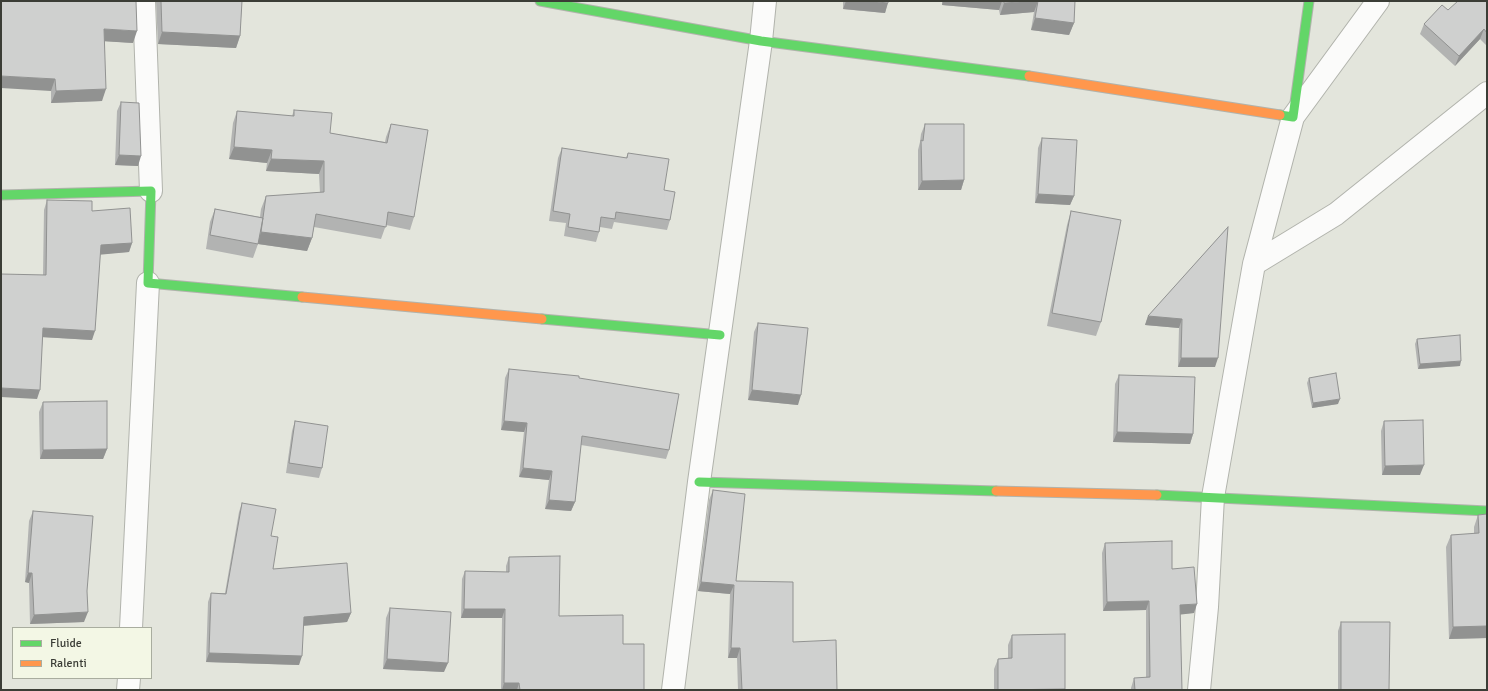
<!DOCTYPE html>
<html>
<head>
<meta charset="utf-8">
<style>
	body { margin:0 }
	#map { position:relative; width:1488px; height:691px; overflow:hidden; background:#e3e5dc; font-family:Signika,sans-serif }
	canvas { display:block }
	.frame { position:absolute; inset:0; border:2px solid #3b3d36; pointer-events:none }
	.legend { position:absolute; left:12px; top:627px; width:140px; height:52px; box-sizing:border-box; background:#f3f7e5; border:1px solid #a9ad9f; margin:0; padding:5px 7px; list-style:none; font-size:12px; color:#3b3d36 }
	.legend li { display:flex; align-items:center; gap:8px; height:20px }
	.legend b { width:20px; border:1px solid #a9ad9f }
</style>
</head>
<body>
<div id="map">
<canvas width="1488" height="691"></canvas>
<div class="frame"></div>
<ul class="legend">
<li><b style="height:5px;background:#63d668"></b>Fluide</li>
<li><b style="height:5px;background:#ff974d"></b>Ralenti</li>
</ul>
</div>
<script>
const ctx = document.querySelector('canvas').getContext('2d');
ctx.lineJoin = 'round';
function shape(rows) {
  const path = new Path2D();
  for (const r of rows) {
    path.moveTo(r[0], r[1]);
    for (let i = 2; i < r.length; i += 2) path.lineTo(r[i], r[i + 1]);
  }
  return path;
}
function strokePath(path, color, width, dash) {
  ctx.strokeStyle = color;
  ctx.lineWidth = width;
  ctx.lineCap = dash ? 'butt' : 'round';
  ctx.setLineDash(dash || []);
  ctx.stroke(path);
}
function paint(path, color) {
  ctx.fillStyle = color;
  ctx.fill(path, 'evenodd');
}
const street = shape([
	[144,1,151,191],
	[1254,264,1293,117,1378,1],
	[131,628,148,283],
	[128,690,129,678],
	[673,690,699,482,761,41,765,1],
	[1199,690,1207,607,1213,497,1254,264,1336,214,1487,93]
]);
const fast = shape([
	[540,1,761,41,1029,76],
	[1280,115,1293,117,1309,1],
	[1,195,151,191,148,283,302,297],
	[542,319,720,335],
	[699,482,996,491],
	[1157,495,1487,511]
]);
const slow = shape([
	[1029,76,1280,115],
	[302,297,542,319],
	[996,491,1157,495]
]);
strokePath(street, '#b1b3ac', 24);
strokePath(fast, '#b1b3ac', 11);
strokePath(slow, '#b1b3ac', 11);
strokePath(street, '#fbfbfa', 22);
strokePath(fast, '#63d668', 9);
strokePath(slow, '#ff974d', 9);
paint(shape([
	[1,1,133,43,105,41,102,101,51,103,51,91],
	[156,1,242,1,240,36,236,48,158,44],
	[843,1,888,1,885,13,843,9],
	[942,1,1075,1,1074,23,1069,35,1031,30,1034,12,1000,15,999,10,942,5],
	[1487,1,1487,46,1480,39,1455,66,1420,34,1424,24,1448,10],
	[121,102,138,166,115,165,117,111],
	[294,110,330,133,385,142,386,137,391,124,414,217,410,230,386,225,381,239,314,227,312,238,307,251,258,244,253,258,206,249,210,222,215,209,260,217,261,209,266,196,320,193,319,174,266,171,267,163,229,159,233,123,237,111,292,116],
	[925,124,964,180,961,190,918,190,918,150,920,142,921,134],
	[1042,138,1074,196,1070,205,1035,203,1038,148],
	[562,148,626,158,628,153,664,190,670,220,667,230,614,222,612,229,600,227,599,232,596,242,564,236,566,223,549,221,558,158],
	[47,200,92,211,132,243,129,252,100,254,92,340,43,337,37,399,43,275,44,210],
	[1071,211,1101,322,1096,336,1047,326,1067,225],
	[1228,227,1215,367,1178,367,1179,328,1145,325,1148,316],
	[758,323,798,405,748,400,754,332],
	[1417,339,1460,366,1418,369,1415,344],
	[509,369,579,378,669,450,666,459,581,445,575,502,571,511,545,509,549,480,519,477,524,432,501,430,505,378],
	[1119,375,1193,434,1190,444,1113,442,1115,384],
	[1309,378,1338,404,1312,408,1307,383],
	[43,402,107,449,103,459,40,459,39,412],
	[295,421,322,468,319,478,286,473,292,431],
	[1384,421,1420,475,1382,475,1381,431],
	[713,490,736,581,837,690,738,690,737,658,728,658,730,594,698,591,709,500],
	[242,503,271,536,273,569,351,613,347,622,303,626,299,665,206,662,208,602,211,593,225,593,239,512],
	[33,511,84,622,30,624,29,583,25,582,29,521],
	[1487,514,1487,638,1449,639,1446,547,1451,535,1474,534,1474,527,1478,515],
	[1105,543,1172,569,1194,613,1180,614,1182,690,1131,690,1131,688,1134,678,1146,678,1146,610,1103,611,1102,553],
	[509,557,559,616,623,644,644,690,501,690,502,618,461,618,462,579,465,571,506,572,506,566],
	[390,608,444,672,383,669,386,618],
	[1341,622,1389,690,1338,690,1338,631],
	[1012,635,1065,690,994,690,994,669,998,659,1008,658,1008,645]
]), '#b2b3b2');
paint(shape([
	[846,1,866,1,888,3,885,13,843,9],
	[943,1,1002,1,999,10,942,5],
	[1038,1,1034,12,1000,15,1004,3],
	[1035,18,1074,23,1069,35,1031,30],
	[104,29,137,31,133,43,100,41],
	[1484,29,1480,39,1455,66,1459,56],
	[162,32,240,36,236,48,158,44],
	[1,76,55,79,51,91,1,88],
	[106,89,102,101,51,103,56,91],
	[234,147,272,150,267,163,229,159],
	[119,155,141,156,138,166,115,165],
	[271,159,324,161,319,174,266,171],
	[964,180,961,190,918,190,922,181],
	[1038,194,1074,196,1070,205,1035,203],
	[261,232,312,238,307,251,258,244,257,244],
	[132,243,129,252,97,255,101,245],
	[1148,316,1182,319,1179,328,1145,325],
	[43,328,95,331,92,340,40,337],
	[1181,358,1218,358,1215,367,1178,367],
	[1461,361,1460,366,1418,369,1420,364],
	[1,388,40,390,37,399,1,397],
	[752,390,801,395,798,405,748,400],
	[1340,399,1338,404,1312,408,1313,403],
	[504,421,527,423,524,432,501,430],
	[1117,432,1193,434,1190,444,1113,442],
	[107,449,103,459,40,459,43,450],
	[1424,465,1420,475,1382,475,1385,466],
	[523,468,552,471,549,480,519,477],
	[549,500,575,502,571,511,545,509],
	[28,573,32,573,29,583,25,582],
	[701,582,734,585,730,594,698,591],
	[1149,601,1146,610,1103,611,1107,602],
	[1197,604,1194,613,1177,615,1180,605],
	[464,609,505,609,502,618,461,618],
	[88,612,84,622,30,624,34,615],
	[351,613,347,622,300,626,304,617],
	[1487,626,1487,638,1449,639,1453,627],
	[731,648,740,648,737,658,728,658],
	[209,653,302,656,299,665,206,662],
	[387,659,448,663,444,672,383,669],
	[504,683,519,683,517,690,502,690]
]), '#919291');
const building = shape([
	[1,1,136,1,137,31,104,29,106,89,56,91,55,79,1,76,1,1],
	[161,1,242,1,240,36,162,32,161,1],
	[866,1,888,1,888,3,866,1],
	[1004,1,1035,1,1004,3,1004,1],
	[1038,1,1075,1,1074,23,1035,18,1038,1],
	[1458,1,1487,1,1487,33,1484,29,1459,56,1424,24,1442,5,1448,10,1458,1],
	[121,102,139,103,141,156,119,155,121,102],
	[294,110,332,113,330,133,387,143,391,124,428,130,414,217,388,212,386,227,316,214,312,238,261,232,266,196,324,192,324,161,271,159,272,150,234,147,237,111,294,116,294,110],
	[925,124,964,124,964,180,922,181,921,140,923,141,925,124],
	[1042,138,1077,140,1074,196,1038,194,1042,138],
	[562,148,627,158,628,153,669,159,664,190,675,192,670,220,616,212,615,219,601,217,599,232,568,227,570,214,553,211,562,148],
	[47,200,92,201,92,211,130,208,132,243,101,245,95,331,43,328,40,390,1,388,1,274,46,275,47,200],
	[215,209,263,218,258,244,210,235,215,209],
	[1071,211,1121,220,1101,322,1052,313,1071,211],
	[1228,227,1218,358,1181,358,1182,319,1148,316,1228,227],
	[758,323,808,328,801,395,752,390,758,323],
	[1460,335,1461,361,1420,364,1417,339,1460,335],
	[509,369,579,376,579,378,679,394,669,450,582,436,575,502,549,500,552,471,523,468,527,423,504,421,509,369],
	[1336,373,1340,399,1313,403,1309,378,1336,373],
	[1119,375,1195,377,1193,434,1117,432,1119,375],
	[107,401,107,449,43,450,43,402,107,401],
	[1423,420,1424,465,1385,466,1384,421,1423,420],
	[295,421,328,426,322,468,289,463,295,421],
	[713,490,745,494,736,581,793,582,793,642,836,640,837,690,742,690,740,648,731,648,734,585,701,582,713,490],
	[242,503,276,509,271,536,278,537,273,569,347,563,351,613,304,617,302,656,209,653,211,593,226,594,242,503],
	[33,511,93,516,87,591,88,612,34,615,32,573,28,573,33,511],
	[1487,514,1487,626,1453,627,1451,535,1479,533,1478,515,1487,514],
	[1172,541,1172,569,1194,567,1197,604,1180,605,1182,690,1135,690,1134,678,1150,677,1149,601,1107,602,1105,543,1172,541],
	[560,556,559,616,623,615,623,644,644,644,644,690,520,690,519,683,504,683,505,609,464,609,465,571,509,572,509,557,560,556],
	[390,608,451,612,448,663,387,659,390,608],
	[1341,622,1390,622,1389,690,1341,690,1341,622],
	[1065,634,1065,689,998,690,998,659,1012,658,1012,635,1065,634]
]);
paint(building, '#cfd0cf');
strokePath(building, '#919291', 1);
</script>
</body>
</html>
